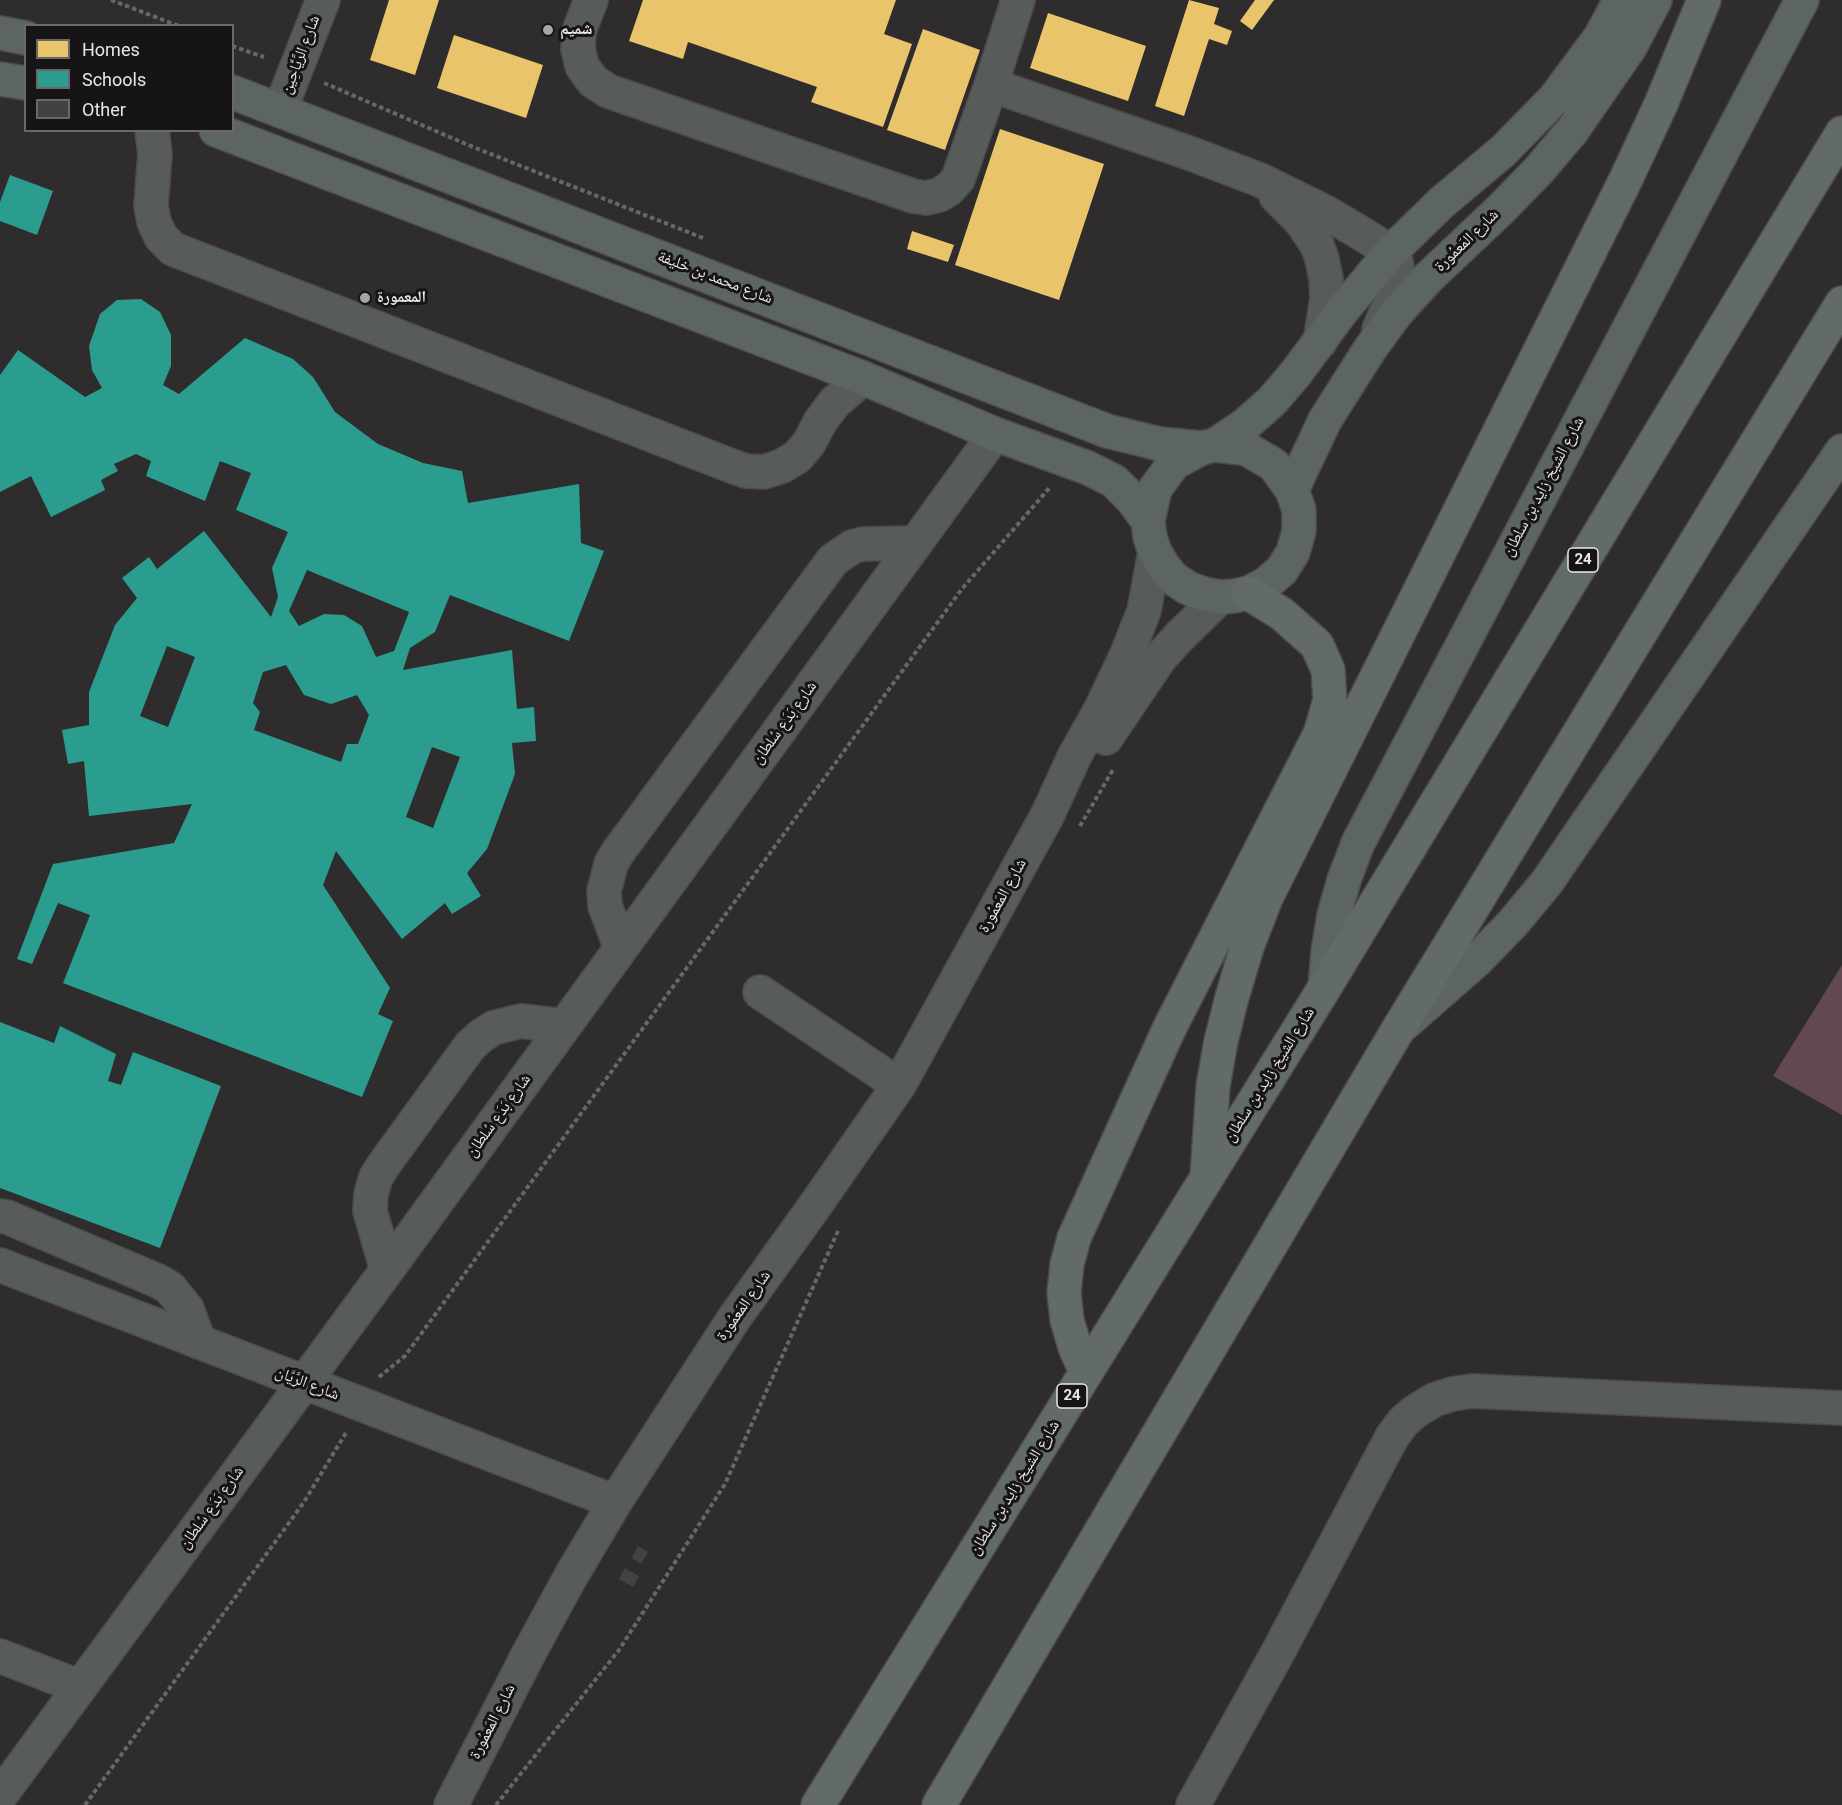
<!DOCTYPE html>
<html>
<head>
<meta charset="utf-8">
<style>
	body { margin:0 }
	#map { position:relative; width:1842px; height:1805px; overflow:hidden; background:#2f2c2d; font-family:Roboto,sans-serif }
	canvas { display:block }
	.legend { position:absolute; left:24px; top:24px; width:210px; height:108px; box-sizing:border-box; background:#171415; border:2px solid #6b6869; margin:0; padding:8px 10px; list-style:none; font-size:18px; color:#e9e6e6 }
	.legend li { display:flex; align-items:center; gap:12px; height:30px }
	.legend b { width:30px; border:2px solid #6b6869 }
</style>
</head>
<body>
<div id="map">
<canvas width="1842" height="1805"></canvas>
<ul class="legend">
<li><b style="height:16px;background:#e9c46a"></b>Homes</li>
<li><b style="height:16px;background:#2a9d8f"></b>Schools</li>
<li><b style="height:16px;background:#444142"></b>Other</li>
</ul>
</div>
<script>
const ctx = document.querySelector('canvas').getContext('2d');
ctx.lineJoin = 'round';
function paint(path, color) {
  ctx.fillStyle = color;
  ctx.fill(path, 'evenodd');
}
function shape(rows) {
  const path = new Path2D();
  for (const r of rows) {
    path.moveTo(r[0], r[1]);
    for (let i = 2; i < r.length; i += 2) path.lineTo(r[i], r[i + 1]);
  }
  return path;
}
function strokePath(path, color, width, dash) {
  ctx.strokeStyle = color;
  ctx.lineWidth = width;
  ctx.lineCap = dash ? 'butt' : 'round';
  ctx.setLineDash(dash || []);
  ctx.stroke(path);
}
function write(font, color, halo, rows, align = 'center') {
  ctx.font = font + ' Roboto,"Noto Naskh Arabic",sans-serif';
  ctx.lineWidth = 6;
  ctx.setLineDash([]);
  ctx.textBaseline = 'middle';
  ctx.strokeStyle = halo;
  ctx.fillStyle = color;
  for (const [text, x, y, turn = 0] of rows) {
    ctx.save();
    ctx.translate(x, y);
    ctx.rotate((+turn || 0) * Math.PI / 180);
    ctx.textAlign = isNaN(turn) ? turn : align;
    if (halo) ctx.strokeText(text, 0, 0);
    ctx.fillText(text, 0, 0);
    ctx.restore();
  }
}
paint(shape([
	[1842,965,1842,1115,1773,1076]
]), '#62484f');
paint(shape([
	[389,0,439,0,415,75,370,60],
	[643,0,896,0,884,34,912,44,883,127,811,102,817,87,688,42,683,59,629,41],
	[1189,0,1219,8,1214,24,1232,31,1227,45,1209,39,1184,116,1155,106],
	[1255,0,1274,0,1252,30,1240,21],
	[1048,13,1146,46,1128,101,1030,68],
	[923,29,980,50,945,150,887,130],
	[454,35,543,65,526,118,437,88],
	[1000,129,1104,164,1059,300,955,265],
	[912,231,954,245,948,262,907,249]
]), '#e9c46a');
paint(shape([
	[10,175,53,191,37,235,0,221,0,202],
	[141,299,160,312,171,335,171,366,163,385,179,394,245,338,293,359,313,377,335,412,378,444,423,463,462,471,468,503,579,484,581,543,604,551,569,641,450,595,435,632,410,648,403,670,512,650,517,709,534,707,536,741,512,743,515,774,487,849,467,873,481,896,452,914,445,903,402,939,336,851,323,885,390,988,378,1014,393,1021,362,1097,63,983,90,915,58,903,32,964,17,959,53,864,174,843,192,804,89,816,84,761,68,764,62,730,89,725,89,692,115,625,137,598,122,578,149,557,157,569,204,531,271,617,278,597,272,568,288,532,236,510,251,473,220,461,205,501,146,476,151,461,136,454,114,464,118,471,101,480,105,490,51,517,31,476,0,492,0,375,18,350,85,397,102,388,92,370,89,346,100,314,117,300],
	[307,570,409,612,394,651,376,657,362,626,344,615,324,614,299,626,289,611],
	[167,646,195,657,168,727,140,716],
	[286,665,304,695,331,704,357,695,369,715,358,744,347,744,341,762,254,730,260,712,253,703,263,672],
	[432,747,460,757,433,828,406,817],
	[0,1022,54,1043,60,1026,116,1054,108,1081,121,1085,133,1052,221,1086,160,1248,0,1188]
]), '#2a9d8f');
paint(shape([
	[638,1546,648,1552,641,1564,632,1558],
	[625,1568,639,1576,633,1587,619,1579]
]), '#444142');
const minor = shape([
	[591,0,579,31,578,49,582,66,593,81,608,91,913,196,926,198,939,195,949,189,958,179,991,85,1018,0],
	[991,85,1192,154,1260,180,1327,213,1359,232,1391,252,1396,262,1398,273,1395,292,1379,329],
	[280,110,323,0],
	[152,130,155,154,151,206,154,222,161,237,173,249,729,465,746,471,764,472,782,466,797,457,809,443,820,422,834,403,863,378],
	[1276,196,1301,221,1317,245,1322,259,1326,279,1327,299,1320,342],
	[1106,738,1160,658,1179,637,1220,597],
	[621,948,605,906,604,891,611,864,618,852,833,560,852,547,863,544,916,543],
	[760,992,899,1085],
	[0,1216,7,1217,158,1281,170,1288,187,1309,199,1342],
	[0,1265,615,1502],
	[387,1270,370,1211,371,1194,376,1177,385,1163,470,1046,481,1036,493,1028,521,1021,564,1026],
	[0,1656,80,1687],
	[0,1796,387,1270,995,434],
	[451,1805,529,1653,571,1576,615,1502,735,1317,814,1207,899,1085,1048,814,1075,755,1101,709,1127,654,1144,611,1155,552],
	[1193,1805,1277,1654,1392,1437,1403,1422,1416,1411,1434,1400,1452,1394,1472,1391,1842,1408]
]);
const major = shape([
	[0,33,26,38],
	[0,79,26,83],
	[232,92,1107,431,1160,444,1202,448],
	[216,130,863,378,995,434,1088,468,1114,481,1132,499,1148,521],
	[1215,445,1247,449,1274,465,1292,490,1299,510,1299,531,1293,552,1282,570,1266,584,1248,593,1234,596,1220,597,1204,594,1188,588,1174,579,1164,567,1155,552,1150,537,1148,521,1155,489,1174,463,1202,448,1215,445,1245,425,1272,401,1296,373,1341,312,1391,252,1441,203,1503,151,1555,98,1601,36,1620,0],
	[1292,490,1325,420,1370,349,1397,312,1428,278,1501,209,1538,171,1572,131,1630,47,1655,0],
	[1325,987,1328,952,1334,915,1344,880,1358,843,1802,0],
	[1403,1025,1477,960,1513,923,1547,882,1842,451]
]);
const highway = shape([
	[1207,1176,1213,1086,1221,1041,1232,997,1247,947,1266,898,1626,179,1661,104,1704,0],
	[1086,1372,1075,1347,1067,1320,1064,1293,1067,1264,1074,1238,1170,1027,1320,734,1330,700,1328,670,1317,645,1282,614,1248,593],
	[818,1805,1325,987,1842,133],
	[939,1805,1399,1028,1842,303]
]);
strokePath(minor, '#4c4b4b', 36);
strokePath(major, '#4c4b4b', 36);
strokePath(highway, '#4c4b4b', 36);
strokePath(shape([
	[111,0,179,26],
	[232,46,264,57],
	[324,83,473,147,703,238],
	[1080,826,1114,768],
	[379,1377,405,1356,961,590,1051,486],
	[85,1805,304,1502,347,1431],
	[496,1805,619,1650,725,1484,838,1231]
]), '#656866', 4, [4.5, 3]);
strokePath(minor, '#585c59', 33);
strokePath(major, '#5d6562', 33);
strokePath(highway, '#626b67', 33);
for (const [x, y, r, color] of [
	[548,30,6,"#a8a5a5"],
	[365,298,6,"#a8a5a5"]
]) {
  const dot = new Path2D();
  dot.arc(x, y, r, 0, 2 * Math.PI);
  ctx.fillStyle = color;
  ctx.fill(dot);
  strokePath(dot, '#171415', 2);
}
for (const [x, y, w] of [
	[1583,560,30],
	[1072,1396,30]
]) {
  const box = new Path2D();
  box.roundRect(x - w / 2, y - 12, w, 24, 4.5);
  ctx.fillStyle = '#171415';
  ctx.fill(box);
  strokePath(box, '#e9e6e6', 1.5);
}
write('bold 15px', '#e9e6e6', null, [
	["24",1583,560],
	["24",1072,1396]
]);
write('bold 16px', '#e9e6e6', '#171415', [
	["شميم",560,30],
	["المعمورة",377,298]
], 'left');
write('16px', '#e9e6e6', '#171415', [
	["شارع الرَّيَّاحِين",301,55,-69],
	["شارع المَعمُورة",1467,241,-44],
	["شارع محمد بن خليفة",715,278,21],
	["شارع الشيخ زايد بن سلطان",1544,487,-62],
	["شارع بَدَع سُلطان",785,723,-54],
	["شارع المَعمُورة",1003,896,-61],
	["شارع الشيخ زايد بن سلطان",1270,1075,-58],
	["شارع بَدَع سُلطان",499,1116,-54],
	["شارع المَعمُورة",744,1306,-55],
	["شارع الرَّيَّان",307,1384,21],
	["شارع الشيخ زايد بن سلطان",1015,1488,-58],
	["شارع بَدَع سُلطان",212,1508,-54],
	["شارع المَعمُورة",493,1722,-63]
]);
</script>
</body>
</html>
